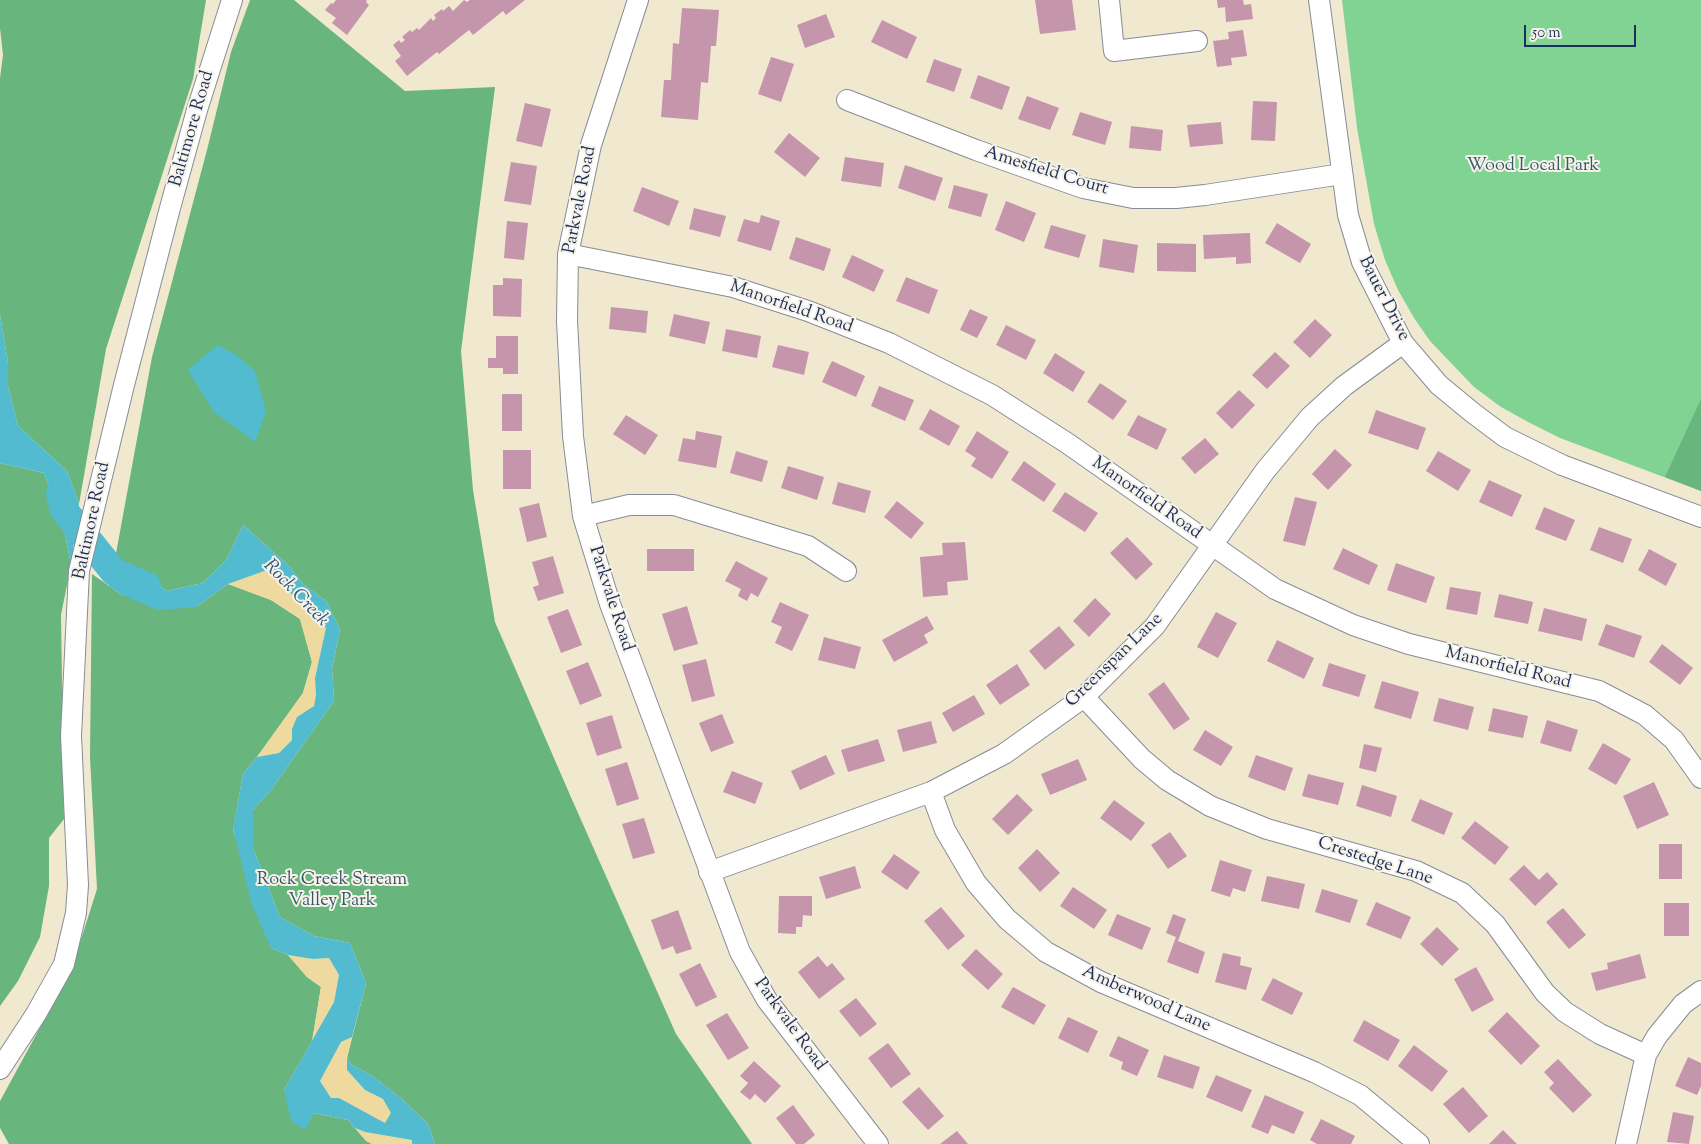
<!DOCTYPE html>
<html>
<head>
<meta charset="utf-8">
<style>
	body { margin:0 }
	#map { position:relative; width:1701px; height:1144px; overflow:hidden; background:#f1e8d0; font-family:"Sorts Mill Goudy",serif }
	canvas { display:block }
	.scale { position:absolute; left:1524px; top:25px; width:112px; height:22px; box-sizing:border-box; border:2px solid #1b2f5e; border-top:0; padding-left:6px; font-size:15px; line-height:18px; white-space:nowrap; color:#1b2f5e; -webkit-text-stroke:4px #f7f3e8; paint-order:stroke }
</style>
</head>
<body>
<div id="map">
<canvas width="1701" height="1144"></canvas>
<div class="scale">50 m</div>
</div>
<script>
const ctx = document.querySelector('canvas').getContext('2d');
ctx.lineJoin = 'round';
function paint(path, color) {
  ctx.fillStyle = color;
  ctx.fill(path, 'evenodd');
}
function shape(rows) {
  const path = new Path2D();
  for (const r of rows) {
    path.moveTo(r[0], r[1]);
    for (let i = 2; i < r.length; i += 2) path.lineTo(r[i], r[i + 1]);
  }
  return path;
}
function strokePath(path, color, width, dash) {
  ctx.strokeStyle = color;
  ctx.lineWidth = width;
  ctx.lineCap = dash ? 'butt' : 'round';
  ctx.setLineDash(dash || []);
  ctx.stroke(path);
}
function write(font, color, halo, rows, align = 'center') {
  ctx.font = font + ' "Sorts Mill Goudy",serif';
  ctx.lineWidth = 4;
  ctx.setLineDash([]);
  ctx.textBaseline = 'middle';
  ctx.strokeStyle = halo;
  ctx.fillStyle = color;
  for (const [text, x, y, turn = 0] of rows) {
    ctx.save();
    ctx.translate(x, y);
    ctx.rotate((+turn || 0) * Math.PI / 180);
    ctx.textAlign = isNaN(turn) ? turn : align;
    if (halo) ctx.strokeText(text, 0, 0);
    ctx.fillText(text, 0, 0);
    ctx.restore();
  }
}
paint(shape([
	[1342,0,1701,0,1701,491,1560,438,1530,423,1501,407,1474,387,1430,341,1414,318,1398,290,1385,260,1374,224,1357,128]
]), '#81d394');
paint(shape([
	[0,0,206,0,193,79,106,349,79,504,67,471,18,426,8,386,8,363,0,315,0,78,3,55,0,28],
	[250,0,294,0,405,91,495,87,461,351,473,490,495,622,570,795,676,1034,752,1144,435,1144,428,1124,402,1099,371,1075,352,1065,347,1058,366,983,350,943,314,936,280,917,253,848,253,810,271,790,334,701,332,669,340,629,326,601,303,584,290,567,243,525,226,560,203,583,167,591,115,559,152,357,207,150,231,52],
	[1701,399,1701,491,1665,477],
	[0,463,44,473,63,523,71,565,61,615,64,819,49,838,49,886,40,937,18,981,0,1006],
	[92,574,122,595,196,607,228,584,271,600,300,619,312,662,303,693,257,757,243,774,233,830,271,948,288,955,307,977,321,987,312,1041,284,1090,314,1113,348,1120,366,1141,372,1144,9,1144,0,1128,0,1101,71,971,97,889,90,757]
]), '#68b57e');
paint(shape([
	[267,570,326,628,315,678,316,695,314,706,297,717,292,729,292,740,279,753,257,757,303,693,312,662,300,619,271,600,228,584],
	[288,955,313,959,329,958,339,975,334,1002,312,1042,321,987,307,977],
	[352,1037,347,1058,347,1070,365,1090,383,1099,392,1114,385,1123,339,1098,331,1098,320,1081,341,1042],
	[355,1128,365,1132,412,1140,412,1144,372,1144,367,1141]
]), '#eeda9e');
paint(shape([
	[0,315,8,363,8,386,18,426,67,471,79,504,71,565,63,523,44,473,0,463],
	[217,345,235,354,255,371,266,411,255,442,214,412,188,370],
	[243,525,290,567,303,584,326,601,340,629,332,669,334,701,271,790,253,810,253,848,280,917,314,936,350,943,366,983,352,1037,341,1042,320,1081,331,1098,339,1098,385,1123,391,1113,383,1099,365,1090,347,1070,347,1058,352,1065,371,1075,402,1099,428,1124,435,1144,412,1144,412,1140,365,1132,355,1128,348,1120,314,1113,305,1130,291,1121,284,1090,334,1002,339,975,329,958,313,959,288,955,271,948,252,905,233,829,243,774,257,757,279,753,292,740,292,729,297,717,314,706,316,695,315,678,326,628,267,570,228,584,196,607,158,610,122,595,109,586,115,559,167,591,203,583,226,560]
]), '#52bbcf');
strokePath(shape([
	[60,494,64,510,114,572,147,586]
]), '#52bbcf', 28);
paint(shape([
	[336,0,367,0,366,2,369,5,347,35,332,23,336,18,325,10,331,3,333,4],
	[464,0,467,2,470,0,525,0,506,15,503,11,473,35,469,30,439,54,437,52,407,76,395,61,401,56,393,45,399,40,401,43,405,40,402,37,410,30,412,32,417,28,419,30,431,18,433,21,436,18,434,15,442,9,443,11,449,6,453,11],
	[1035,0,1072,0,1076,30,1040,34],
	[1217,0,1243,0,1244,5,1251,4,1253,19,1226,22,1225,7,1218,8],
	[682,8,719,10,716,46,711,46,708,83,701,82,698,120,661,117,664,80,671,80,673,43,679,44],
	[826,14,835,37,805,48,797,25],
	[882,20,917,37,907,59,871,42],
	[1243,30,1247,56,1231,58,1232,65,1217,67,1213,41,1229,39,1228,32],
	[771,57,794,64,781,102,758,94],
	[934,59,962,69,954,92,926,82],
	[978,75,1010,87,1002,110,970,98],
	[1027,96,1059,108,1050,130,1018,119],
	[1253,101,1277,102,1275,141,1251,140],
	[525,103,551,109,542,147,516,141],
	[1080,112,1112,122,1105,145,1072,135],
	[1221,122,1223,144,1190,147,1187,125],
	[1131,126,1163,130,1161,151,1129,148],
	[789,133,820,158,805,177,774,152],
	[845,157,884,163,881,187,841,181],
	[511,162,537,166,531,205,504,201],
	[905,165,943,178,935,201,898,188],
	[954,185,988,194,981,217,948,208],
	[642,187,679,201,669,226,633,211],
	[1006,201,1036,213,1024,242,995,230],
	[694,208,726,216,720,237,689,229],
	[761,215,780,221,771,251,737,241,744,219,759,223],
	[507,221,528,223,524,260,504,258],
	[1277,223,1311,244,1300,263,1265,243],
	[1051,225,1086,235,1079,258,1044,248],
	[1250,233,1251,263,1236,264,1236,257,1204,259,1203,235],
	[796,237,831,249,824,271,789,259],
	[1103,239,1138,245,1134,273,1099,267],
	[1157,243,1196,244,1196,272,1157,271],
	[852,255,884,270,874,292,842,277],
	[906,277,938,290,929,314,896,301],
	[503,278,522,279,521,317,493,316,493,285,503,285],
	[611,307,648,311,646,333,609,329],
	[970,309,988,317,977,338,960,330],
	[674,314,710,322,705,344,669,336],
	[1315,319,1332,335,1310,358,1293,342],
	[1006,325,1036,340,1026,360,996,345],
	[726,329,761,336,757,358,722,351],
	[496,336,518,336,518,374,503,374,503,368,488,368,488,358,496,358],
	[778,345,809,352,804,375,772,367],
	[1275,352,1290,366,1267,389,1252,375],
	[1055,353,1085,372,1073,392,1043,373],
	[832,361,865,376,856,397,822,382],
	[1100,383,1127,401,1113,420,1087,402],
	[879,386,914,400,905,421,871,406],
	[1239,390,1255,405,1232,429,1216,413],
	[502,394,522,394,522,431,502,431],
	[930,409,960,426,949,446,919,429],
	[1376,410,1426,428,1418,450,1368,433],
	[626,415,658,435,645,455,613,434],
	[1138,415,1167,429,1157,450,1127,435],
	[696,431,722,436,716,468,678,461,683,438,695,440],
	[977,431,1009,452,992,479,971,466,976,458,965,451],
	[1205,438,1219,454,1195,474,1181,458],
	[1335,449,1352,465,1328,490,1312,474],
	[503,450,531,450,531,489,503,489],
	[736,451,768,461,762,482,730,473],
	[1438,451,1471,470,1458,491,1426,471],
	[1024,461,1056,484,1044,502,1011,480],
	[788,466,824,477,817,500,781,488],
	[1489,480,1522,495,1512,517,1479,502],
	[838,482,871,491,865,513,832,504],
	[1065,492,1098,513,1085,532,1052,511],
	[1295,497,1317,502,1305,546,1283,541],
	[897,501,924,523,911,539,884,517],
	[539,503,547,537,527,542,519,508],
	[1544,507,1575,520,1566,541,1535,529],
	[1599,527,1632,539,1623,563,1590,550],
	[1127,537,1153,564,1136,580,1110,553],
	[965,542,968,580,947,582,948,595,923,597,920,557,943,555,942,543],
	[1343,548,1378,565,1369,585,1333,569],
	[647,549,694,549,694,571,647,571],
	[1649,549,1677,564,1666,586,1638,570],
	[553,556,564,593,538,601,533,587,539,585,532,562],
	[736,561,768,578,758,597,751,593,747,601,738,596,741,589,725,581],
	[1396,563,1435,577,1426,603,1387,590],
	[1450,587,1481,592,1477,615,1446,609],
	[1499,594,1533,602,1528,624,1494,617],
	[1095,598,1111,614,1089,637,1073,621],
	[780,602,809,615,792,651,775,643,782,627,771,622],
	[687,606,698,644,674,651,662,614],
	[1544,608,1587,619,1582,641,1538,631],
	[568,609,582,645,561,653,547,617],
	[1216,612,1237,623,1218,658,1197,647],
	[927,616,934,629,924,635,928,643,894,662,882,640],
	[1606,624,1642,636,1634,658,1598,645],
	[1059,626,1075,645,1045,670,1029,651],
	[824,637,861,647,855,669,818,660],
	[1277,640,1314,658,1304,679,1267,661],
	[1662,644,1693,668,1680,685,1649,662],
	[706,659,715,696,692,702,682,665],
	[588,662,602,696,580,705,566,671],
	[1329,663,1366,675,1359,697,1322,686],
	[1017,664,1030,685,1000,705,986,685],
	[1382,681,1419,692,1411,719,1374,708],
	[1164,682,1190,719,1174,730,1148,694],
	[974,695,985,714,953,732,942,713],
	[1439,698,1474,707,1468,730,1433,721],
	[1493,708,1528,716,1523,738,1488,731],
	[722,714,734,743,711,752,699,723],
	[612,715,622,748,597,756,586,723],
	[1547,720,1578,730,1571,752,1540,743],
	[931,721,937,743,903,752,897,730],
	[1205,730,1233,747,1221,766,1193,750],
	[878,739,885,761,848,772,841,750],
	[1603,743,1631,759,1616,785,1588,769],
	[1364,744,1382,748,1376,772,1359,768],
	[826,755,835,774,800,790,791,771],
	[1256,755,1293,768,1285,791,1248,777],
	[1078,759,1087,780,1050,795,1041,774],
	[627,762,639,799,617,806,605,769],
	[732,771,763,783,755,804,723,792],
	[1308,774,1344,783,1338,805,1302,796],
	[1654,782,1669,815,1637,829,1623,796],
	[1362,785,1397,796,1391,817,1356,806],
	[1017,794,1033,810,1008,835,992,819],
	[1420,799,1453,813,1444,835,1411,821],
	[1114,800,1145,823,1131,841,1100,818],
	[644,818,655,853,633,859,622,824],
	[1475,821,1509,847,1495,865,1461,838],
	[1170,832,1187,856,1168,869,1151,845],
	[1659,844,1682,844,1682,879,1659,879],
	[1037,849,1060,873,1040,892,1018,868],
	[894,854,920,872,907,890,881,872],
	[1220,860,1252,870,1245,892,1233,888,1230,897,1211,891],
	[1524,865,1539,880,1547,872,1558,884,1535,906,1509,879],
	[855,866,861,888,826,899,819,877],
	[1267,876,1305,884,1299,909,1261,901],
	[1073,887,1107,910,1094,929,1060,906],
	[1322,889,1358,900,1350,923,1315,912],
	[779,896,812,896,812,916,803,915,802,927,796,927,796,934,778,933],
	[1376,902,1411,917,1401,939,1366,925],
	[1664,903,1689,903,1689,936,1664,936],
	[941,907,965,936,948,950,924,921],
	[1563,908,1586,935,1569,949,1546,922],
	[678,910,692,949,676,954,673,946,662,950,651,920],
	[1117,914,1151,928,1142,950,1108,935],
	[1173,914,1186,919,1178,941,1205,952,1198,974,1167,962,1176,937,1166,933],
	[1437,927,1459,949,1442,966,1420,944],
	[976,949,1003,974,988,990,961,965],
	[1223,953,1241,957,1240,965,1252,968,1246,990,1215,982],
	[1640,954,1646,978,1596,991,1591,973,1608,969,1607,963],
	[818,956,827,967,832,963,845,979,819,999,798,972],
	[700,963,717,997,696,1007,679,974],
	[1476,967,1494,1000,1472,1012,1454,979],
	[1273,978,1303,993,1292,1015,1261,1000],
	[1013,987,1046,1005,1034,1025,1001,1007],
	[856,998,877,1024,860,1037,839,1011],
	[1507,1012,1540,1046,1521,1065,1488,1031],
	[727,1013,749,1048,728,1060,706,1025],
	[1068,1017,1098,1031,1088,1053,1058,1038],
	[1364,1020,1400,1040,1388,1061,1353,1041],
	[1118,1036,1149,1050,1137,1076,1121,1069,1123,1062,1109,1056],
	[888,1043,911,1074,891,1088,868,1058],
	[1414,1045,1448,1071,1432,1092,1398,1066],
	[1164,1055,1200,1067,1193,1089,1157,1077],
	[1688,1057,1701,1063,1701,1086,1697,1095,1675,1086],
	[1558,1059,1592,1095,1573,1113,1549,1088,1554,1083,1544,1072],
	[754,1061,781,1086,765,1103,755,1094,750,1100,740,1092,748,1083,740,1076],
	[1216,1075,1252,1090,1242,1112,1206,1097],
	[919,1087,944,1116,928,1130,902,1102],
	[1463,1087,1488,1116,1469,1133,1443,1104],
	[1265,1095,1304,1112,1294,1134,1272,1125,1268,1134,1251,1127],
	[793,1105,815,1135,804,1144,796,1144,776,1118],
	[1673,1112,1694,1116,1689,1144,1667,1142],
	[1321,1119,1355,1136,1351,1144,1317,1144,1310,1140],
	[1503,1130,1517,1144,1489,1144],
	[957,1131,968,1144,940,1144]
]), '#c595ab');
const minor = shape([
	[638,0,591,145,568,254,567,321,573,436,583,516,610,604,740,952,767,1000,878,1144],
	[1109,0,1114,51,1197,41],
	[1319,0,1348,215,1362,262,1403,343,1439,385,1473,413,1505,437,1562,465,1701,517],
	[847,100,976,150,1083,188,1133,198,1176,198,1205,195,1342,174],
	[568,254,733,287,808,311,889,343,992,395,1067,443,1275,589,1353,625,1409,644,1599,691,1645,715,1674,740,1701,778],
	[583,516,629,505,674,505,808,546,846,571],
	[1084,697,1142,759,1167,780,1210,806,1267,829,1416,871,1462,893,1495,924,1545,993,1565,1012,1600,1034,1646,1055],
	[931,792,945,830,976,883,1007,919,1046,952,1101,982,1314,1072,1360,1095,1419,1144],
	[709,872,931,792,1004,754,1084,697,1155,626,1265,471,1310,417,1344,386,1403,343],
	[0,1069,36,1014,64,964,76,913,78,885,71,736,79,571,124,385,170,208,197,110,232,0],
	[1626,1144,1646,1055,1657,1036,1683,1004,1701,991]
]);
strokePath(minor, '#868c97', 22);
strokePath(minor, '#fff', 20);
write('18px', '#1b2f5e', '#f7f3e8', [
	["Baltimore Road",193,129,-74],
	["Amesfield Court",1046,172,17],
	["Parkvale Road",581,200,-79],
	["Bauer Drive",1383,299,63],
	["Manorfield Road",791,308,19],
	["Manorfield Road",1146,499,35],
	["Baltimore Road",93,521,-78],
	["Parkvale Road",610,599,72],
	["Greenspan Lane",1115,661,-44],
	["Manorfield Road",1508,669,14],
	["Crestedge Lane",1375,862,18],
	["Amberwood Lane",1146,1000,24],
	["Parkvale Road",789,1025,54]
]);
write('18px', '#34586c', '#f7f3e8', [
	["Wood Local Park",1533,167],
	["Rock Creek Stream",332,881],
	["Valley Park",332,902]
]);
write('italic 19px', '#2c5980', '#f7f3e8', [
	["Rock Creek",295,594,46]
]);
</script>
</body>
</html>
